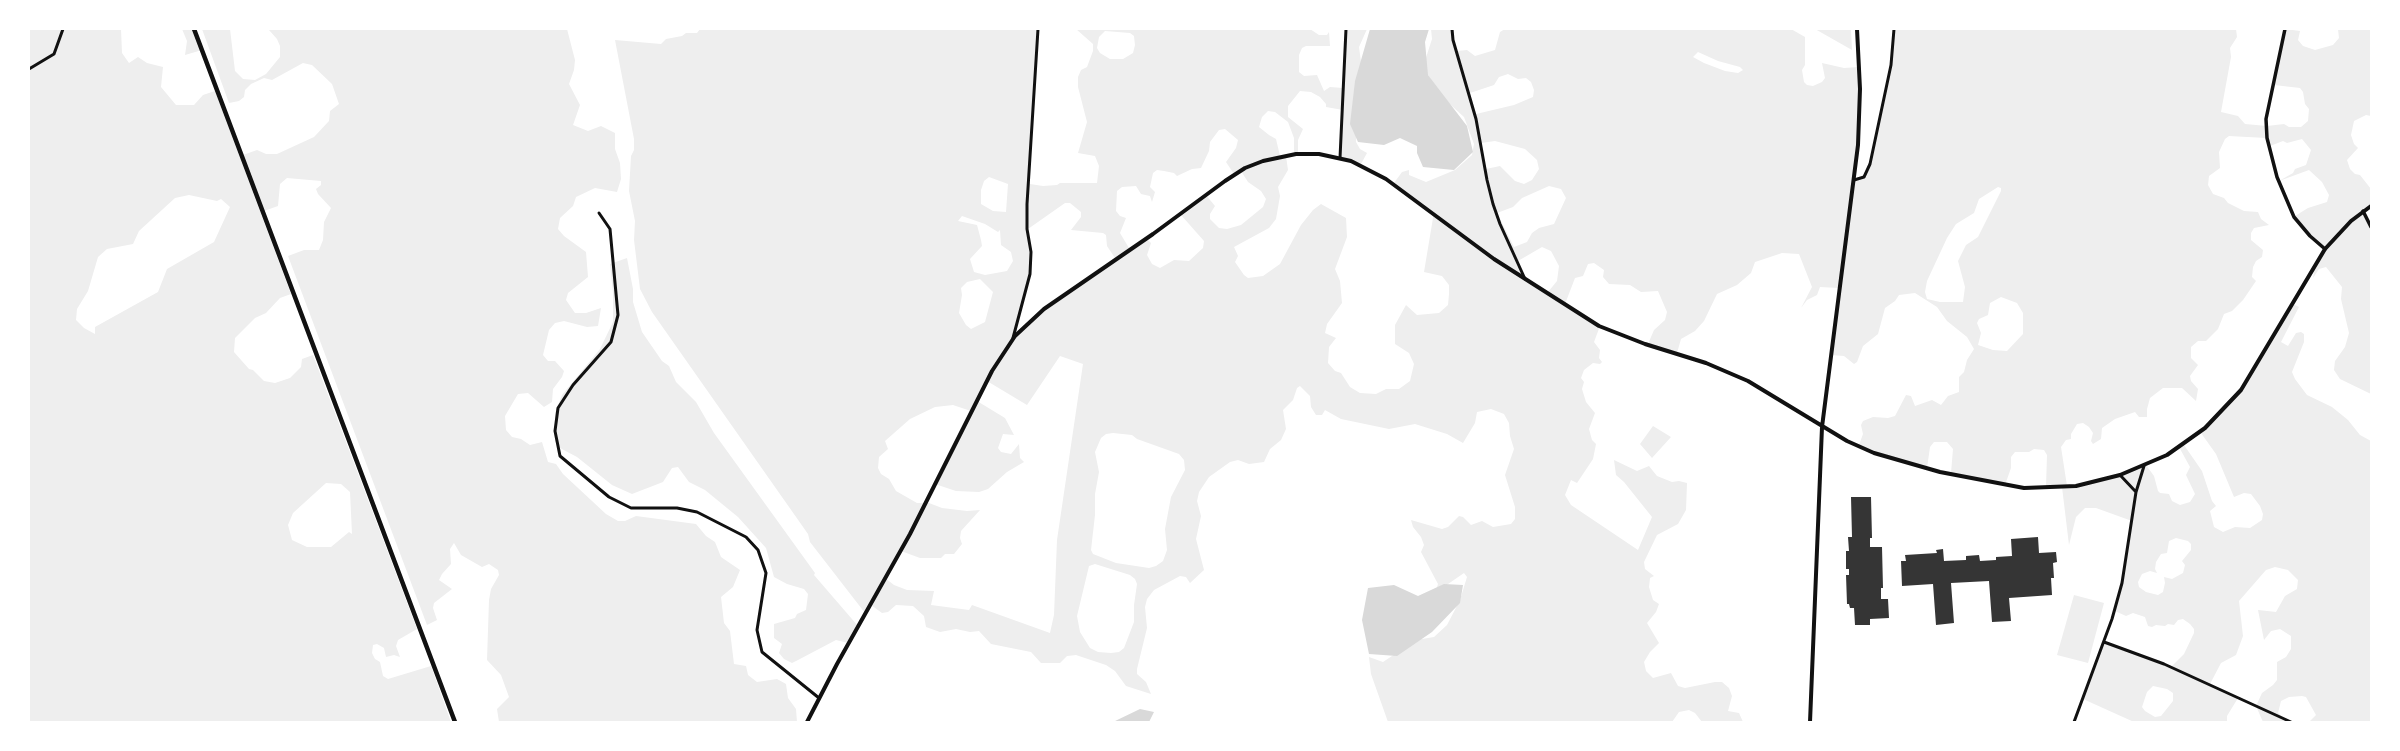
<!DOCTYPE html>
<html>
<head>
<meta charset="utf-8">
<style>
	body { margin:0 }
	#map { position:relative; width:2400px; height:751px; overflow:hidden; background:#fff; font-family:Ubuntu,sans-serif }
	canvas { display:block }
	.frame { position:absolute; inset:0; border:30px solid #fff; pointer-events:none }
</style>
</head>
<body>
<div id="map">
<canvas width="2400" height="751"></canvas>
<div class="frame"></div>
</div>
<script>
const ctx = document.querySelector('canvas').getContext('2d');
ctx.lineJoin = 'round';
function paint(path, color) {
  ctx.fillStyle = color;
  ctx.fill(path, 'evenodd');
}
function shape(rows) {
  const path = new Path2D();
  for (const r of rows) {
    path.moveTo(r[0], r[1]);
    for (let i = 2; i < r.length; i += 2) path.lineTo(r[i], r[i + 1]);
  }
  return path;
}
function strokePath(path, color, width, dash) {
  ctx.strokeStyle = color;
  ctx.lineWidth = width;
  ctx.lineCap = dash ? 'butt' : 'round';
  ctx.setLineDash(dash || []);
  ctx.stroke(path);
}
paint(shape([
	[29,29,121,29,122,53,129,63,138,57,147,63,163,67,161,87,176,105,194,105,203,95,215,91,291,294,280,298,266,313,255,318,235,338,234,352,249,369,253,370,264,381,275,383,290,378,301,367,302,359,313,355,417,629,398,640,396,646,400,657,394,655,386,657,384,648,377,644,373,645,372,653,375,659,380,662,383,676,388,679,431,666,451,722,29,722],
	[189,195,217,201,221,199,230,207,214,242,167,269,158,292,95,327,95,334,84,328,76,320,77,309,88,291,98,257,107,249,133,244,139,231,175,198],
	[326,483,341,484,350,492,352,534,349,532,331,547,307,547,292,540,288,525,293,513],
	[182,29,194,29,202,50,185,55,187,41],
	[202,29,230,29,235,71,243,79,255,80,266,74,280,57,280,46,277,39,269,30,264,29,567,29,575,60,574,70,569,84,580,105,573,125,588,131,601,126,615,133,615,149,620,163,621,179,617,192,595,188,576,197,573,206,560,218,558,229,564,236,586,252,588,277,568,293,566,300,575,313,586,313,601,308,598,326,587,327,564,321,555,323,549,330,543,355,548,361,555,361,564,371,562,377,553,389,552,402,544,407,528,393,518,394,505,416,506,430,512,437,521,439,530,445,542,442,548,462,556,464,563,474,606,514,618,521,625,521,636,516,696,524,706,536,715,542,721,557,740,570,733,587,721,597,724,623,730,631,734,664,746,666,748,675,757,682,777,679,786,684,788,698,796,709,797,722,499,722,497,709,509,697,501,675,487,660,489,600,491,589,499,575,498,570,489,564,482,567,461,555,454,543,450,549,451,564,442,574,439,580,452,589,434,603,433,608,437,620,427,625,288,256,304,250,319,250,323,240,324,222,331,208,318,194,316,189,321,185,321,181,287,178,280,184,278,206,264,211,243,155,257,150,266,154,277,154,314,137,329,121,330,111,339,104,332,84,312,65,303,63,272,80,264,78,251,84,245,90,244,97,239,101,229,103],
	[700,29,1038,29,1029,182,1030,184,1043,186,1057,185,1060,183,1097,183,1099,166,1095,156,1078,153,1087,122,1078,87,1078,77,1081,70,1087,67,1093,51,1093,44,1076,29,1310,29,1319,35,1327,35,1329,32,1330,46,1306,46,1302,48,1299,55,1299,72,1304,76,1317,75,1324,91,1330,87,1343,88,1346,29,1367,29,1359,47,1361,62,1356,142,1360,149,1367,153,1361,164,1341,157,1343,110,1326,107,1326,104,1320,97,1311,92,1300,91,1288,106,1288,117,1303,129,1298,140,1298,153,1294,153,1294,138,1288,122,1275,112,1268,111,1262,117,1259,127,1269,135,1276,139,1280,156,1286,156,1288,170,1278,187,1280,196,1276,219,1269,228,1234,247,1238,256,1235,262,1244,275,1248,278,1263,276,1280,264,1301,225,1313,210,1321,204,1346,218,1347,237,1335,269,1340,281,1342,303,1327,324,1325,333,1336,338,1329,347,1328,363,1335,371,1341,373,1350,387,1360,393,1376,394,1386,389,1399,389,1410,381,1414,364,1409,353,1395,344,1395,325,1406,305,1417,315,1439,313,1448,305,1449,294,1449,285,1442,276,1424,272,1434,212,1394,183,1402,172,1409,170,1409,175,1426,182,1455,170,1472,155,1474,144,1464,117,1441,96,1423,67,1432,39,1431,29,1452,29,1453,40,1457,51,1467,50,1475,56,1495,50,1500,32,1505,29,1791,29,1805,37,1805,65,1802,70,1804,82,1807,85,1813,86,1822,82,1825,78,1822,63,1844,68,1859,67,1856,179,1864,177,1870,164,1891,65,1894,29,2236,29,2237,37,2230,48,2231,57,2221,112,2238,116,2245,124,2267,126,2284,124,2289,127,2301,127,2308,121,2309,109,2305,104,2303,92,2300,88,2274,85,2285,29,2300,31,2298,40,2303,46,2315,50,2333,45,2339,38,2338,29,2371,29,2371,116,2366,115,2354,121,2351,135,2354,144,2358,148,2347,160,2350,169,2355,174,2360,175,2371,189,2371,205,2365,212,2371,224,2371,394,2340,379,2334,370,2335,361,2345,347,2349,333,2341,299,2342,287,2326,267,2319,269,2313,278,2314,272,2312,271,2325,248,2310,236,2295,216,2308,208,2327,202,2329,195,2322,182,2309,170,2279,181,2293,173,2295,169,2306,165,2311,150,2302,139,2287,143,2283,141,2270,146,2266,138,2229,136,2225,139,2219,152,2220,168,2209,176,2208,185,2213,194,2224,198,2228,203,2244,211,2258,212,2261,219,2269,225,2254,228,2251,233,2251,240,2263,250,2262,257,2256,261,2253,267,2252,277,2256,281,2243,300,2232,311,2224,314,2218,329,2206,341,2198,341,2191,347,2191,358,2198,365,2190,376,2191,381,2198,389,2196,401,2182,388,2163,388,2150,398,2147,409,2147,417,2139,417,2135,412,2115,419,2102,428,2101,439,2093,444,2091,441,2093,433,2089,427,2083,423,2077,424,2071,434,2071,439,2066,440,2061,447,2067,486,2088,483,2146,465,2154,476,2158,491,2160,493,2169,494,2172,501,2180,505,2190,502,2195,494,2186,475,2190,467,2179,447,2184,445,2202,471,2212,501,2216,506,2210,511,2214,527,2223,532,2235,527,2250,528,2262,520,2263,514,2260,506,2251,494,2244,493,2234,497,2216,454,2201,433,2243,387,2293,304,2299,307,2281,342,2288,346,2296,333,2301,332,2304,334,2304,342,2292,372,2295,379,2307,395,2332,407,2348,420,2360,435,2371,441,2371,722,2309,722,2316,715,2306,697,2302,696,2289,697,2281,701,2278,713,2289,722,2263,722,2256,706,2262,693,2273,685,2277,680,2277,662,2286,657,2291,649,2291,636,2280,629,2271,631,2264,640,2258,610,2276,612,2285,596,2297,589,2298,580,2288,570,2275,567,2266,570,2239,601,2243,636,2236,655,2221,663,2210,684,2238,698,2227,716,2227,722,2134,722,2083,699,2103,643,2172,666,2184,654,2194,633,2194,629,2190,624,2183,619,2178,620,2174,625,2168,624,2165,626,2156,625,2152,627,2148,626,2145,617,2133,613,2126,616,2115,611,2132,521,2096,508,2085,508,2076,517,2069,545,2062,487,2046,487,2047,455,2044,450,2034,449,2029,452,2015,452,2011,457,2011,468,2005,485,1951,473,1953,449,1947,442,1934,442,1930,447,1927,468,1881,455,1859,445,1863,434,1861,425,1863,421,1873,417,1888,418,1895,416,1906,395,1911,396,1915,406,1932,400,1941,405,1948,396,1959,392,1959,377,1964,372,1967,360,1974,349,1967,337,1947,321,1937,307,1915,293,1899,295,1895,301,1885,308,1878,334,1863,346,1857,362,1854,364,1844,356,1831,355,1839,288,1820,287,1817,295,1807,300,1801,308,1812,287,1799,254,1782,253,1755,262,1751,273,1737,285,1717,294,1704,321,1695,331,1681,339,1677,353,1648,344,1654,330,1665,320,1667,312,1658,291,1641,292,1630,285,1609,284,1603,277,1604,270,1594,263,1588,264,1583,276,1575,278,1565,304,1600,326,1594,342,1600,350,1599,358,1602,362,1600,364,1593,363,1584,370,1581,378,1584,382,1582,389,1586,402,1595,413,1589,429,1592,440,1596,444,1593,459,1577,483,1571,480,1565,495,1571,505,1638,550,1652,517,1624,482,1616,475,1614,460,1637,471,1649,466,1657,476,1672,482,1679,481,1687,483,1686,510,1678,524,1657,535,1644,562,1645,569,1654,576,1650,578,1649,587,1653,600,1659,604,1656,612,1647,623,1659,643,1650,652,1644,662,1646,671,1653,678,1671,673,1678,686,1685,688,1715,682,1722,682,1729,688,1732,696,1728,711,1739,713,1743,722,1702,722,1695,713,1689,710,1679,712,1672,722,1388,722,1371,674,1369,657,1383,662,1416,640,1434,637,1447,625,1460,600,1467,577,1464,573,1435,593,1438,584,1421,552,1424,545,1421,537,1413,527,1411,520,1442,529,1448,527,1459,516,1463,517,1471,525,1482,521,1493,527,1511,524,1515,519,1515,507,1505,475,1514,449,1510,436,1509,423,1504,414,1491,409,1477,412,1475,423,1463,443,1447,434,1415,424,1389,429,1341,419,1325,410,1322,415,1316,415,1311,407,1310,396,1300,386,1297,388,1293,400,1283,410,1286,429,1281,440,1270,449,1264,462,1249,464,1238,460,1230,462,1209,477,1199,492,1197,501,1201,516,1196,539,1204,570,1190,583,1186,577,1180,576,1154,590,1147,599,1145,607,1147,628,1137,669,1137,674,1146,682,1151,694,1126,686,1115,671,1106,665,1076,655,1067,656,1060,663,1041,663,1031,652,991,644,979,631,970,632,956,629,940,632,926,627,924,616,913,606,896,605,888,612,882,613,871,605,865,613,810,542,808,534,652,312,640,289,634,240,635,221,629,191,631,156,634,150,634,139,615,40,661,44,666,39,682,36,686,33,697,33],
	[1105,31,1130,33,1134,36,1135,45,1133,53,1123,59,1110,59,1100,53,1097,48,1099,37],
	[1698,52,1718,61,1740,67,1743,70,1738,73,1725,71,1704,63,1693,57],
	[1508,74,1518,79,1526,78,1531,82,1534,90,1533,97,1514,105,1476,114,1470,93,1494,85,1499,77],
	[1225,129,1238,140,1236,148,1226,162,1234,174,1241,171,1248,182,1261,191,1266,199,1263,207,1241,225,1227,229,1219,228,1210,219,1210,214,1215,206,1206,195,1181,215,1204,241,1203,248,1189,261,1174,260,1160,268,1152,264,1147,255,1151,243,1146,238,1129,248,1120,233,1126,218,1120,216,1116,211,1117,191,1122,187,1136,186,1141,194,1150,196,1152,202,1155,192,1150,187,1153,173,1157,170,1164,171,1174,173,1177,176,1192,169,1201,168,1209,151,1210,142,1219,130],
	[1495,141,1525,149,1537,160,1539,169,1532,180,1524,184,1515,181,1500,166,1486,169,1481,143],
	[989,177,1008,184,1006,212,993,211,981,204,981,190,984,181],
	[1549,186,1561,189,1566,198,1554,224,1539,228,1532,233,1527,242,1514,247,1497,213,1513,207,1522,198],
	[1998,187,2001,188,2001,191,1978,237,1966,245,1958,261,1965,287,1963,302,1940,302,1927,299,1925,292,1927,281,1947,238,1956,224,1974,213,1979,199],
	[1065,203,1070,203,1081,212,1081,217,1071,230,1103,233,1106,235,1107,246,1115,258,1014,334,1030,275,1028,229],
	[962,216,985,224,998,232,1000,230,1001,245,1011,252,1013,261,1007,271,985,275,974,272,970,259,982,246,981,240,977,225,958,221],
	[1542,247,1551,251,1559,266,1557,281,1548,292,1524,277,1518,261],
	[980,279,993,292,985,322,971,329,966,325,959,313,962,295,961,288,967,282],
	[2001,297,2017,303,2023,313,2023,334,2007,351,1993,350,1978,345,1981,333,1977,323,1979,319,1988,315,1990,303],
	[1060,356,1083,364,1057,540,1054,615,1050,633,972,605,969,610,931,605,934,591,907,590,894,585,885,578,901,551,920,558,941,558,945,554,954,554,962,544,960,538,961,531,980,510,967,511,942,508,929,503,917,503,896,491,889,479,881,474,878,468,879,457,888,449,885,441,910,419,935,407,953,405,971,411,935,484,956,491,979,492,988,489,1007,472,1024,462,1020,458,1019,444,1011,454,1001,452,998,448,1003,434,1014,435,1005,418,977,401,987,381,1027,405],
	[1113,433,1132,435,1137,439,1179,454,1184,460,1185,470,1171,497,1165,529,1167,550,1163,561,1156,566,1149,568,1116,563,1093,554,1091,550,1095,515,1095,494,1099,472,1095,452,1101,438,1106,434],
	[2176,538,2188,541,2191,544,2191,550,2182,561,2185,565,2183,573,2172,579,2164,577,2165,583,2163,592,2158,595,2146,592,2139,587,2138,582,2142,574,2150,571,2157,573,2155,569,2156,562,2161,554,2167,553,2169,541],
	[1095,564,1130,575,1135,579,1137,584,1134,605,1134,622,1124,648,1119,652,1111,653,1098,652,1090,648,1080,632,1077,616,1089,566],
	[2153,686,2167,689,2173,693,2173,701,2161,716,2155,717,2145,711,2142,707,2147,692],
	[1815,29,1851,29,1852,50],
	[627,258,633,289,633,302,642,332,662,361,669,366,676,382,696,402,714,433,815,573,814,575,858,626,848,643,836,640,798,660,792,663,784,659,779,653,782,644,774,638,774,624,795,618,797,614,806,610,808,594,804,589,787,584,774,577,766,548,738,517,705,490,689,482,678,467,672,468,663,482,632,494,612,485,577,457,560,448,555,441,555,413,562,395,600,349,613,322,613,293,610,264],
	[1653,426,1671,437,1652,458,1640,444],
	[2074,595,2104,603,2088,663,2057,655]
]), '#eee');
paint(shape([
	[1370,29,1429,29,1425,42,1428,75,1467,126,1473,152,1454,170,1423,167,1417,153,1417,146,1400,138,1384,145,1358,142,1350,124,1355,81],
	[1444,584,1463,585,1460,603,1432,632,1397,656,1369,654,1362,620,1368,588,1394,585,1418,596],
	[1140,709,1154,712,1149,722,1113,722]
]), '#d9d9d9');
paint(shape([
	[1851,497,1871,497,1872,538,1870,538,1870,547,1882,547,1883,588,1881,588,1881,599,1888,599,1889,618,1870,619,1870,625,1855,625,1854,608,1850,608,1849,604,1847,604,1846,575,1849,575,1849,569,1846,569,1846,551,1849,551,1848,537,1852,537],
	[2038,537,2039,553,2056,552,2057,562,2053,563,2054,578,2051,578,2052,595,2009,598,2011,621,1992,622,1989,581,1951,583,1954,623,1936,625,1933,584,1902,586,1901,561,1906,561,1905,555,1937,553,1936,550,1943,549,1944,561,1966,560,1966,556,1979,555,1980,561,1996,560,1996,557,2012,556,2011,539]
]), '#353535');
strokePath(shape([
	[1452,29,1453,40,1476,119,1487,180,1493,204,1500,224,1525,279],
	[29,69,54,54,63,29],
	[1340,158,1346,29],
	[1854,180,1864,177,1870,164,1891,65,1894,29],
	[599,213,610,229,618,315,611,342,573,385,558,408,555,431,560,456,609,497,631,508,677,508,697,512,746,537,758,550,766,573,757,630,762,652,819,698],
	[1013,338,1030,274,1031,252,1027,229,1027,204,1038,29],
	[2120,475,2136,492],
	[2104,642,2164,664,2291,722],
	[2074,722,2112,619,2122,583,2136,492,2144,466]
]), '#111', 3);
strokePath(shape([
	[2285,29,2266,119,2267,138,2277,177,2294,217,2310,236,2325,249],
	[2363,211,2371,227]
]), '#111', 3.5);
strokePath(shape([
	[807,722,837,664,910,534,992,371,1015,336,1044,309,1153,234,1225,181,1245,168,1263,161,1296,154,1319,154,1351,161,1386,179,1494,259,1599,326,1645,344,1706,363,1748,381,1847,441,1874,453,1940,472,2024,488,2076,486,2120,475,2167,455,2205,428,2241,390,2325,249,2351,221,2371,206],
	[1810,722,1822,427,1858,145,1860,89,1857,29]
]), '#111', 4);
strokePath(shape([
	[194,29,455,722]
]), '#111', 4.5);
</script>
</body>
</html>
